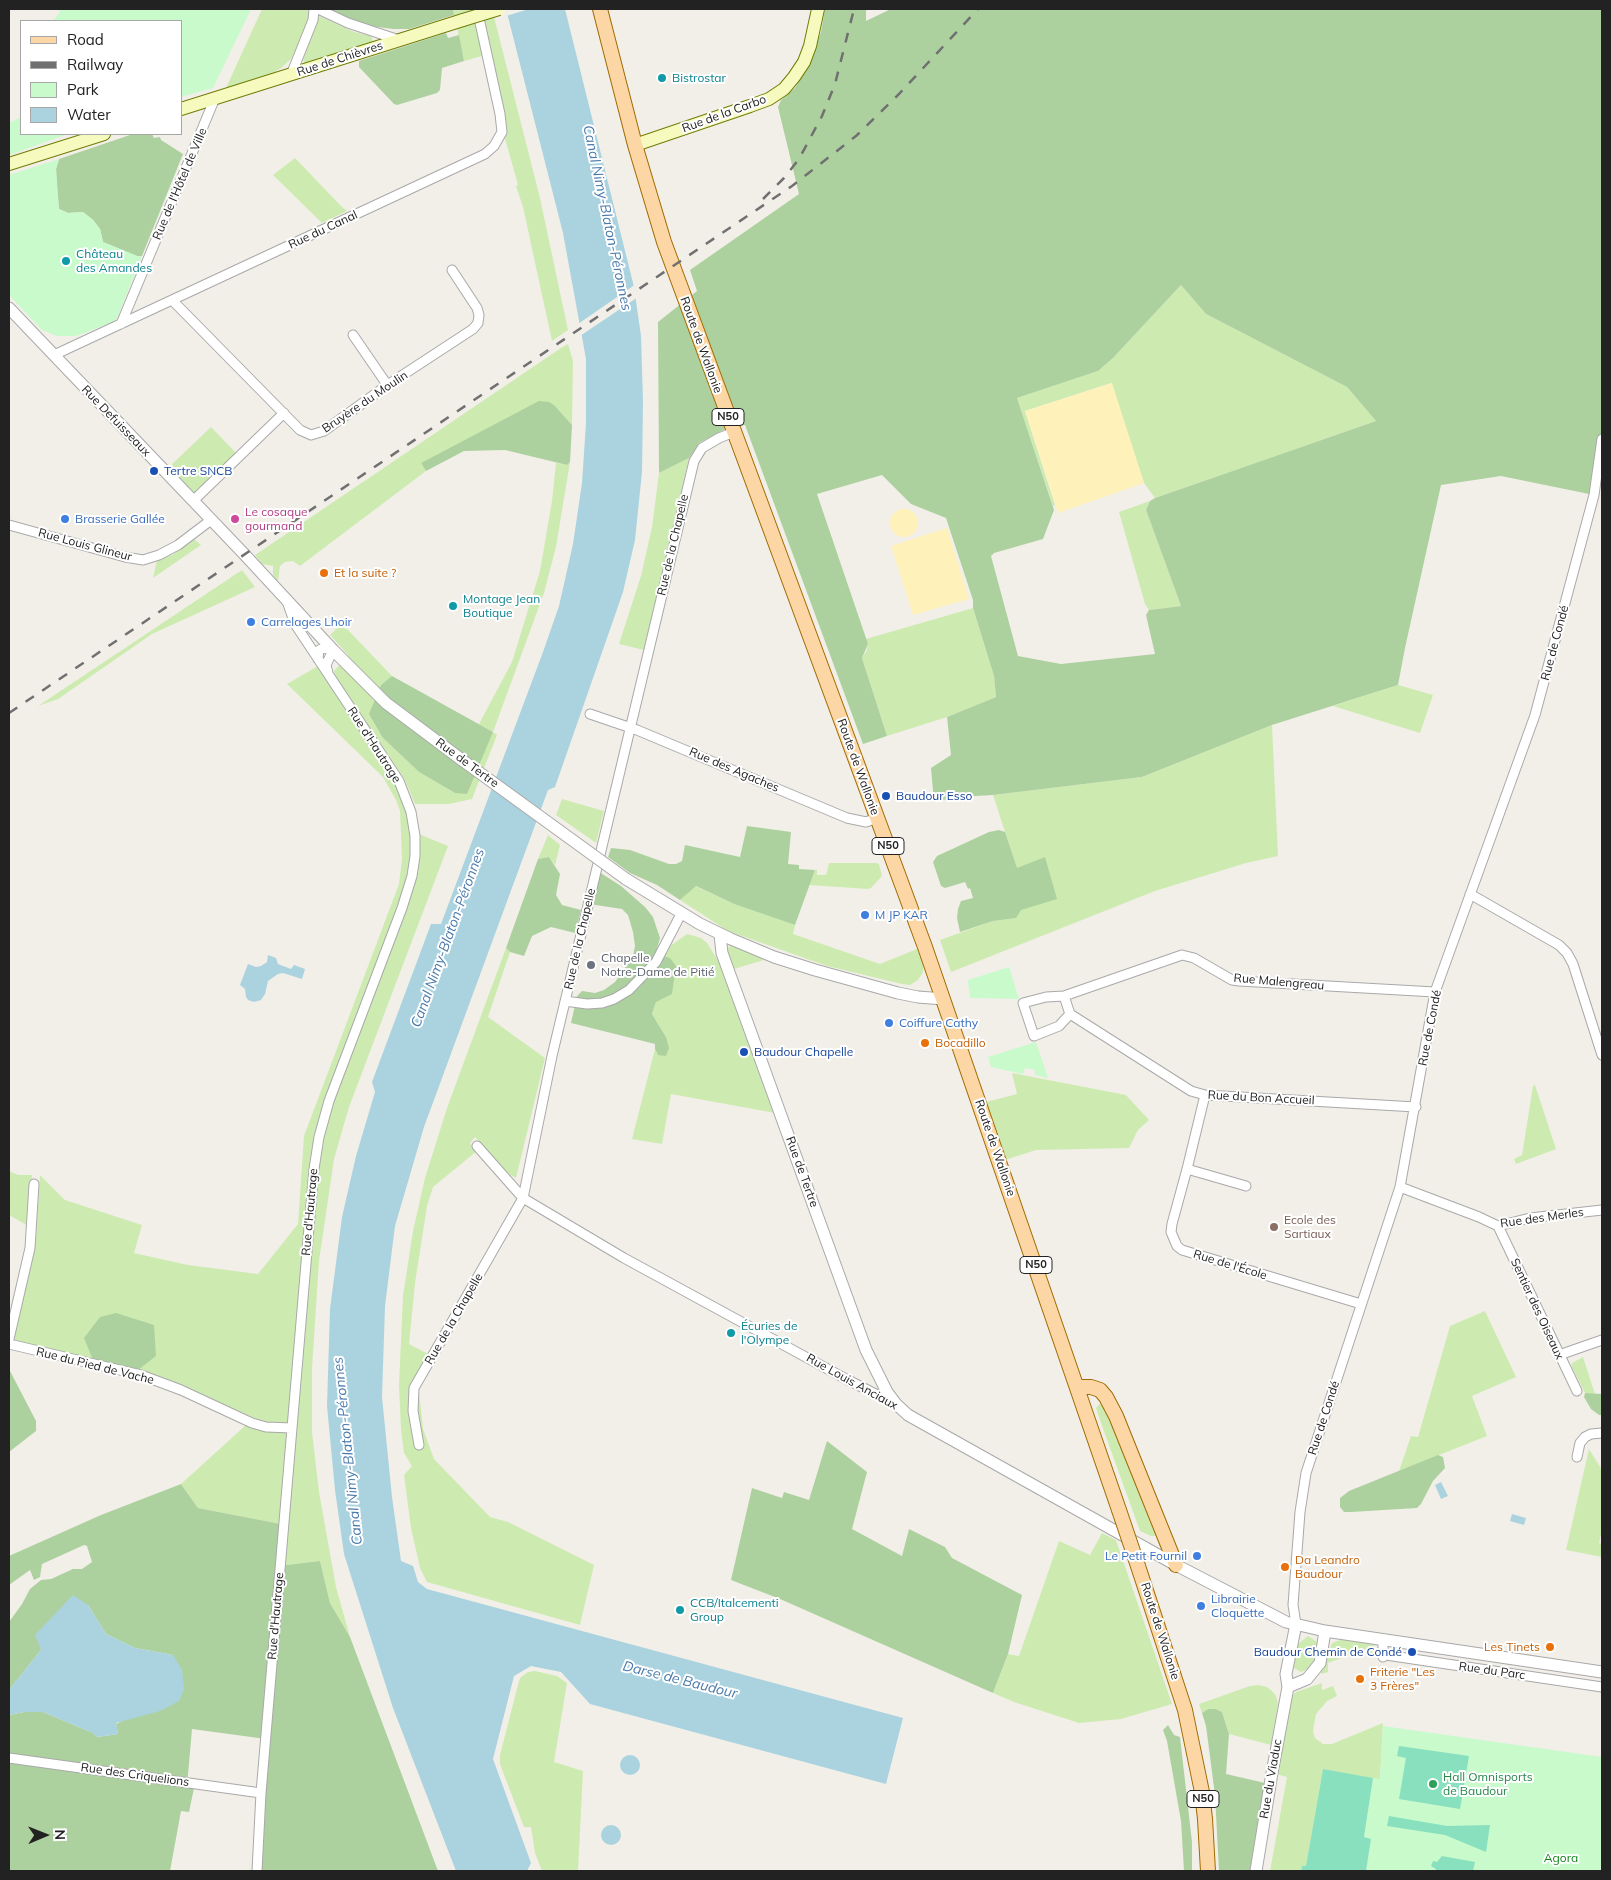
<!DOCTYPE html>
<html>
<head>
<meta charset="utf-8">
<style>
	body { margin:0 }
	#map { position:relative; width:1611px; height:1880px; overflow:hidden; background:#f2efe9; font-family:Mulish,sans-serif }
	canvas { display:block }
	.frame { position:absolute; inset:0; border:10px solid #222; pointer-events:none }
	.legend { position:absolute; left:20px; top:20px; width:162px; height:115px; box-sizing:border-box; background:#fff; border:1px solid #a7a7a7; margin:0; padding:6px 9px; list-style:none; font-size:15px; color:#222 }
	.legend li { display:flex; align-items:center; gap:10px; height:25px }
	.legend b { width:25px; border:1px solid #a7a7a7 }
	.north { position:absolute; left:20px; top:1810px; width:50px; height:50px; -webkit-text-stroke:4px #fff; paint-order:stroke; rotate:89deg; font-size:14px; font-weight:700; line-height:20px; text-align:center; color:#222 }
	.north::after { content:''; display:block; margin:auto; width:18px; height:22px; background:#222; clip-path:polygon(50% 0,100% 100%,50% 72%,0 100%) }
</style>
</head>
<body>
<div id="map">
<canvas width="1611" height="1880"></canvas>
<div class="frame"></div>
<ul class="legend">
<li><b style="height:6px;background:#fcd6a4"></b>Road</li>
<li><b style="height:6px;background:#707070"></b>Railway</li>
<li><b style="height:14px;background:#c8facc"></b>Park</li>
<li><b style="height:14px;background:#aad3df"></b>Water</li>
</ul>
<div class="north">N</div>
</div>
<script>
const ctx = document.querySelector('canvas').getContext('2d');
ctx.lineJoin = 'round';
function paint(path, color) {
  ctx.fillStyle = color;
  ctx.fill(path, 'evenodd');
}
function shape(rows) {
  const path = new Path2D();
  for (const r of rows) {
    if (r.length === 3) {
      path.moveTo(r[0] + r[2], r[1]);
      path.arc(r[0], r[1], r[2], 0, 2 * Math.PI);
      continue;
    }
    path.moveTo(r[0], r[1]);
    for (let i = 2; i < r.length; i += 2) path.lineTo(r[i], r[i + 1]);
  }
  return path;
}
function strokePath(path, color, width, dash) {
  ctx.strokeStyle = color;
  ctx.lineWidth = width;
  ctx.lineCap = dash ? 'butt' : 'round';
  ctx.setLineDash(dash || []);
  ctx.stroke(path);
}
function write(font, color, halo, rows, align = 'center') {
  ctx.font = font + ' Mulish,sans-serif';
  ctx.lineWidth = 4;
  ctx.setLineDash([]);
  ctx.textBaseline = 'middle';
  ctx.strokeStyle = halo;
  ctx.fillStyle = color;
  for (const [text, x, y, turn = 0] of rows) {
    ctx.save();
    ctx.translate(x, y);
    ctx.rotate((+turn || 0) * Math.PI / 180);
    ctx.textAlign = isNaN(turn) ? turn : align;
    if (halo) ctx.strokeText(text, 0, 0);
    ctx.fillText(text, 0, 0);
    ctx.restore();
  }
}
paint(shape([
	[262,9,308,9,308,21,294,53,291,59,281,68,270,75,226,88],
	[453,9,492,9,540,198,568,330,552,341,523,207,516,186,518,185,482,56,464,61],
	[319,16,354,32,371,36,373,41,373,42,305,63,303,60],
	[295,158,341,206,347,211,322,223,273,175],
	[1181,285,1206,314,1347,387,1376,421,1155,498,1144,483,1111,383,1025,411,1055,505,1053,506,1017,398,1098,371,1113,358],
	[568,344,573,361,572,425,555,406,421,463,426,471,300,566,293,561,285,562,280,566,278,581,273,575,273,566,262,564,255,555,561,348],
	[211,427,238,455,195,494,169,467],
	[689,458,644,650,619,644,641,576,652,527,659,473],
	[570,462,556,547,544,593,493,732,497,735,472,799,449,804,415,804,404,778,335,677,334,671,348,655,330,635,336,629,342,627,348,630,392,676,381,686,383,738,419,772,455,793,493,732,479,724,512,662,540,571,552,501,556,463,567,465],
	[1150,501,1146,510,1181,606,1149,610,1145,604,1119,512],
	[194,539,201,545,153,578,157,560,172,555],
	[242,570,255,587,152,634,58,699,38,706],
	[973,608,994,676,996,697,947,717,887,736,862,658,867,650,868,644,866,639],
	[318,666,399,788,414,832,448,846,349,1107,334,1159,319,1261,312,1368,312,1432,319,1492,336,1587,350,1637,330,1603,320,1561,278,1566,281,1524,198,1508,181,1484,246,1425,253,1429,257,1419,167,1380,138,1370,13,1342,36,1239,40,1175,65,1200,142,1225,134,1253,188,1265,258,1274,298,1224,304,1136,399,884,402,859,400,811,396,800,383,777,287,684],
	[1398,685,1433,695,1420,733,1333,706],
	[1272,725,1278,856,1246,863,1155,891,951,972,940,940,993,921,1016,918,1017,869,993,795,1142,777],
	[562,799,604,811,596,843,556,815],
	[548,835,560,845,555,865,549,857,538,859],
	[829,863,876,863,879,864,882,876,871,888,868,889,809,885,815,870,817,870,817,875,826,875],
	[695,886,734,904,795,925,793,934,880,964,917,949,923,963,923,972,918,980,910,985,902,984,827,966,728,931,680,900],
	[687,934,701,938,707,943,719,962,775,1113,671,1094,662,1144,632,1139,655,1049,658,1055,666,1037,652,1014,656,1002,663,956,669,947],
	[734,944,767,959,734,969,727,950,730,945],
	[506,948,510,952,488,1017,545,1058,516,1178,509,1174,475,1137,470,1143,477,1151,433,1187,427,1206,415,1283,409,1344,430,1355,413,1387,419,1392,423,1429,434,1459,490,1517,508,1522,594,1565,580,1625,427,1582,420,1568,411,1528,404,1475,412,1466,404,1453,401,1430,399,1385,401,1341,403,1296,413,1231,425,1178,447,1108],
	[1012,1073,1126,1095,1149,1120,1138,1130,1129,1148,1036,1150,1005,1160,986,1102,1017,1094],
	[1535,1085,1556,1149,1516,1164,1514,1159,1522,1155,1533,1086],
	[9,1171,18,1175,32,1175,30,1227,9,1215],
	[1485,1311,1516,1377,1472,1396,1487,1436,1399,1471,1411,1436,1418,1437,1450,1326],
	[1583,1357,1595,1394,1585,1393,1572,1367,1572,1363],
	[1099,1404,1105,1405,1158,1534,1155,1536,1151,1536,1140,1531,1101,1423,1096,1408],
	[1589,1449,1602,1470,1602,1530,1599,1543,1602,1544,1602,1557,1566,1550],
	[1102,1533,1116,1540,1172,1704,1121,1719,1079,1723,1014,1702,993,1693,1008,1654,1019,1656,1059,1541,1090,1555],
	[1308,1636,1317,1642,1318,1655,1312,1667,1301,1672,1294,1668,1293,1665,1293,1657,1298,1644],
	[1343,1639,1373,1644,1375,1647,1374,1654,1370,1656,1369,1648,1328,1663,1328,1672,1322,1674,1320,1672,1326,1661,1332,1643],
	[535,1671,557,1676,567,1683,554,1762,583,1771,578,1871,542,1871,535,1853,531,1827,524,1827,500,1764,500,1755,519,1681,521,1677,528,1672],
	[1322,1683,1322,1690,1333,1686,1337,1696,1327,1701,1316,1714,1313,1731,1315,1738,1323,1744,1332,1744,1383,1723,1380,1780,1323,1769,1306,1867,1302,1866,1301,1871,1270,1871,1287,1777,1276,1774,1290,1697,1296,1692],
	[1259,1685,1267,1687,1272,1691,1276,1696,1278,1703,1271,1745,1229,1734,1222,1712,1208,1709,1202,1713,1199,1704,1250,1686]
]), '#cdebb0');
paint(shape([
	[329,9,453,9,454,15,409,29,393,29,370,26,336,14],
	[825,9,866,9,866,21,891,9,1602,9,1602,439,1594,495,1501,476,1441,485,1405,648,1398,685,1272,725,1142,777,993,795,957,797,934,802,931,768,951,755,947,717,996,697,994,676,973,608,973,600,946,518,911,504,882,475,817,494,868,644,862,658,887,736,863,744,745,425,727,428,699,443,689,458,659,473,658,322,697,291,690,270,799,194,778,107,781,100,795,88,809,65,821,32],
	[1181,285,1206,314,1347,387,1376,421,1155,498,1150,501,1146,510,1181,606,1149,610,1146,615,1155,654,1061,664,1018,656,991,556,994,553,1043,539,1054,510,1017,398,1098,371,1113,358],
	[446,33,448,38,459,35,464,61,442,68,440,90,437,93,397,105,394,104,359,67,359,61],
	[133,134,152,134,154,138,160,137,161,140,183,154,142,256,137,256,103,242,100,229,93,220,83,212,68,213,59,209,57,189,56,169,59,159],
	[539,401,549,402,555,406,572,425,570,462,567,465,505,450,464,451,426,471,421,463],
	[392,676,493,732,467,794,455,793,419,772,383,738,369,714,381,685],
	[747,826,791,832,788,864,799,865,799,869,815,870,795,925,734,904,696,886,680,900,657,885,630,873,608,857,611,848,630,850,669,864,676,864,682,861,685,845,740,857],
	[999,830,1005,832,1017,868,1045,857,1057,899,1021,910,1016,918,993,921,960,932,957,918,958,909,961,901,973,898,970,888,968,889,965,882,945,888,941,886,933,862,937,856,989,832],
	[549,857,560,874,556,895,562,905,581,910,575,933,551,927,532,936,524,956,510,952,506,948,538,859],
	[596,870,621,886,645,907,653,917,660,938,655,956,663,956,670,958,676,966,672,994,656,1002,652,1014,666,1037,669,1048,666,1056,658,1055,655,1049,655,1044,571,1023,577,996,582,991,595,993,604,990,615,982,633,956,635,946,633,932,628,915,622,909,589,904],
	[116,1313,154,1325,156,1356,138,1370,93,1360,84,1338,100,1317],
	[9,1369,36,1421,36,1431,9,1452],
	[1585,1393,1602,1394,1602,1415,1599,1415,1591,1409,1584,1397],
	[827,1441,867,1472,852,1529,902,1556,909,1529,945,1547,952,1558,1022,1595,1008,1654,993,1693,780,1599,731,1580,752,1488,782,1498,784,1492,809,1500],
	[1438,1455,1443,1457,1445,1468,1433,1481,1421,1504,1417,1508,1351,1512,1344,1512,1340,1507,1340,1498,1349,1491],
	[181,1484,198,1508,281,1524,278,1566,320,1561,330,1603,350,1637,438,1871,257,1871,266,1739,192,1729,187,1786,194,1788,189,1812,181,1811,170,1871,11,1871,9,1870,9,1715,24,1712,43,1712,93,1733,97,1737,118,1734,116,1724,126,1719,173,1655,135,1648,106,1634,88,1605,41,1650,9,1690,9,1622,22,1604,30,1589,41,1580,51,1579,73,1569,82,1569,92,1562,87,1546,84,1545,42,1564,40,1577,34,1580,30,1570,9,1585,9,1556,101,1515],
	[1208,1709,1215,1709,1222,1712,1229,1734,1226,1774,1265,1783,1250,1871,1219,1871,1215,1795,1206,1726,1202,1713],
	[1168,1725,1174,1735,1180,1737,1192,1842,1192,1871,1184,1871,1181,1821,1167,1741,1163,1730]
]), '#add19e');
paint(shape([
	[1112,383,1144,483,1058,513,1025,411],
	[904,523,14],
	[947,528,969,599,913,615,891,546]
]), '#fff1ba');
paint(shape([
	[58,9,251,9,213,88,181,97,181,21,53,21,60,12],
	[21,117,21,134,68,134,9,155,9,123],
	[59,159,56,169,59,209,68,213,83,212,93,220,100,229,103,242,137,256,142,256,117,318,113,322,76,336,57,336,42,330,9,295,9,175],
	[1009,967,1019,999,970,998,968,980],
	[1036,1042,1048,1078,1035,1075,1035,1070,1025,1068,1023,1074,991,1067,988,1057],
	[1383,1726,1602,1757,1602,1871,1366,1871,1371,1839,1364,1837,1373,1778,1380,1779]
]), '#c8facc');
paint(shape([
	[1399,1746,1469,1756,1460,1809,1399,1799,1406,1758,1397,1756],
	[1323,1769,1373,1778,1364,1837,1371,1839,1366,1871,1301,1871,1302,1866,1306,1866],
	[1389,1816,1447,1826,1490,1825,1486,1852,1445,1835,1387,1826],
	[1442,1856,1475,1862,1473,1871,1436,1871,1436,1869,1431,1866,1433,1861,1437,1862]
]), '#88e0be');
paint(shape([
	[506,9,565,9,634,287,641,336,643,401,642,472,635,540,623,592,614,618,555,787,548,790,424,1127,395,1226,385,1306,382,1397,392,1497,401,1561,413,1566,418,1582,427,1589,903,1718,886,1784,590,1704,561,1672,531,1666,514,1676,493,1759,531,1863,527,1871,456,1871,393,1708,344,1554,335,1490,327,1406,330,1309,342,1217,356,1156,375,1092,372,1082,431,924,441,924,543,652,559,606,573,544,582,483,586,423,586,359,563,233],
	[268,955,276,958,278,964,291,969,294,965,305,969,302,979,283,973,278,974,268,981,265,994,261,1000,254,1002,248,1000,246,997,245,989,240,985,248,964,256,967,261,966,267,962],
	[1441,1482,1448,1496,1441,1499,1435,1485],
	[1512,1514,1526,1518,1524,1525,1510,1521],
	[73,1595,88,1605,106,1634,135,1648,173,1655,182,1670,184,1689,179,1701,160,1711,116,1723,118,1734,97,1737,93,1733,43,1712,24,1712,9,1715,9,1690,41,1650,35,1635],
	[630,1765,10],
	[611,1835,10]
]), '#aad3df');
paint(shape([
	[504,9,529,9,506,16],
	[636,284,638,297,580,336,578,324]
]), '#f2efe9');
const minor = shape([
	[318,9,348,23,399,40],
	[291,75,313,20,314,9],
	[172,300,300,430,311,435,324,431,389,384,473,329,478,323,479,315,477,308,452,270],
	[121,324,215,98],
	[353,335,388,386],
	[54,355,485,154,494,146,502,132,500,114,477,9],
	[193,501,284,413],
	[9,525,125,557,143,560,159,555,178,545,211,520],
	[318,659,319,650,324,648,333,650,326,665,328,673],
	[590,714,637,730,847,818,866,822,877,818],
	[1470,894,1559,945,1567,953,1573,964,1602,1055],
	[1064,996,1046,997,1023,1003,1034,1036,1059,1026,1070,1014],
	[565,1001,587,1004,602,1003,614,999,629,990,656,962,681,914],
	[1070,1014,1064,996,1182,955,1194,958,1232,980,1239,981,1435,992],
	[1070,1014,1191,1091,1205,1095,1416,1107],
	[1205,1095,1187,1169,1172,1224,1171,1232,1177,1246,1182,1250,1361,1304],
	[477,1146,523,1198,624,1258,846,1379,895,1404],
	[1187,1169,1246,1186],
	[1400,1187,1479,1217,1498,1226,1530,1218,1602,1210],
	[1498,1226,1577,1391],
	[9,1339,30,1248,34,1184],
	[9,1344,141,1375,181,1390,252,1423,266,1427,292,1428],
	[1559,1355,1602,1340],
	[419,1445,413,1411,414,1388,523,1198,552,1056,694,461,702,448,719,438,734,432],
	[1577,1457,1580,1443,1585,1437,1591,1434,1602,1433],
	[1296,1624,1293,1605,1300,1512,1306,1473,1400,1187,1435,992,1535,715,1594,495,1602,439],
	[1383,1639,1383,1657,1386,1655,1602,1687],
	[9,1758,261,1793],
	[257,1871,261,1793,314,1169,319,1137,329,1101,402,908,412,876,415,856,415,836,411,812,399,781,295,624,288,604]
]);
const tertiary = shape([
	[9,308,245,555,333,650,386,703,462,760],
	[626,879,700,924,731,939,774,957,815,970,898,993,918,997,944,999],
	[720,935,722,953,866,1350,887,1392,896,1404,908,1415,1176,1565,1286,1622,1325,1631,1602,1672],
	[1288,1687,1307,1679,1320,1663,1325,1631],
	[1256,1871,1272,1773,1288,1687,1286,1674,1296,1624]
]);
const secondary = shape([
	[181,109,463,20],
	[635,145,750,106,769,99,784,89,794,77,804,62,810,46,818,9],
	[9,164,104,134]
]);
const primary = shape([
	[600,9,635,145,664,242,925,947,1119,1510],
	[1077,1387,1091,1387,1100,1390,1106,1397,1116,1416,1176,1565],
	[1138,1566,1185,1710,1202,1792,1205,1819,1208,1871]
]);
strokePath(minor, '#a9a9a9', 11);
strokePath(tertiary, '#a9a9a9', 13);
strokePath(secondary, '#707d05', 14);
strokePath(primary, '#a06b00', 16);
strokePath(minor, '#fff', 9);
strokePath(tertiary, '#fff', 11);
strokePath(secondary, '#f7fabf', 12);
strokePath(primary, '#fcd6a4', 14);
strokePath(shape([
	[763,199,784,178,799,159,822,116,835,84,854,9],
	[9,713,792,186,856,136,899,94,978,9]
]), '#707070', 2.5, [10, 10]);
const tertiaryBridge = shape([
	[462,760,626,879]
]);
const secondaryBridge = shape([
	[463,20,499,9]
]);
const primaryBridge = shape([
	[1119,1510,1138,1566]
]);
strokePath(tertiaryBridge, '#a9a9a9', 13, []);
strokePath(secondaryBridge, '#707d05', 14, []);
strokePath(primaryBridge, '#a06b00', 16, []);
strokePath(tertiaryBridge, '#fff', 11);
strokePath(secondaryBridge, '#f7fabf', 12);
strokePath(primaryBridge, '#fcd6a4', 14);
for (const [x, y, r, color] of [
	[662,78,5,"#0f9aa8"],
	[66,261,5,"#0f9aa8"],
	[154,471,5,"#1a4fb4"],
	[65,519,5,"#3f7fe0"],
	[235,519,5,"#d1479c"],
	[324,573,5,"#e8710a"],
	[453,606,5,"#0f9aa8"],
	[251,622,5,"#3f7fe0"],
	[886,796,5,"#1a4fb4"],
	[865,915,5,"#3f7fe0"],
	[591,965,5,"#6b7280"],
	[889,1023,5,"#3f7fe0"],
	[925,1043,5,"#e8710a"],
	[744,1052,5,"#1a4fb4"],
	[1274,1227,5,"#8d6e63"],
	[731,1333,5,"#0f9aa8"],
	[1197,1556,5,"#3f7fe0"],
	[1285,1567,5,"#e8710a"],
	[1201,1606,5,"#3f7fe0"],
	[680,1610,5,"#0f9aa8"],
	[1550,1647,5,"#e8710a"],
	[1412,1652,5,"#1a4fb4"],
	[1360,1679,5,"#e8710a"],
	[1433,1784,5,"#2e9e5b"]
]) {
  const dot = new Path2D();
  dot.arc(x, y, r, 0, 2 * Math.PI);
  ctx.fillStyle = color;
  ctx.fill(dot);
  strokePath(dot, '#fff', 2);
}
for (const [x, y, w] of [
	[728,417,32],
	[888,846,32],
	[1036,1265,32],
	[1203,1799,32]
]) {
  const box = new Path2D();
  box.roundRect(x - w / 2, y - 8.5, w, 17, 4);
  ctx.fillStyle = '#fff';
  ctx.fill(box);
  strokePath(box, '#222', 1);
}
write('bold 11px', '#222', null, [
	["N50",728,417],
	["N50",888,846],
	["N50",1036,1265],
	["N50",1203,1799]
]);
write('12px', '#222', '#fff', [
	["Rue de Chièvres",340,59,-18],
	["Rue de la Carbo",724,114,-20],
	["Rue de l'Hôtel de Ville",180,184,-67],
	["Rue du Canal",323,230,-25],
	["Route de Wallonie",701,345,70],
	["Bruyère du Moulin",365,402,-34],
	["Rue Defuisseaux",116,421,46],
	["Rue Louis Glineur",85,545,15],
	["Rue de la Chapelle",673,545,-77],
	["Rue de Condé",1555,643,-75],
	["Rue d'Hautrage",374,745,57],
	["Rue de Tertre",467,763,36],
	["Route de Wallonie",858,767,70],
	["Rue des Agaches",734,770,23],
	["Rue de la Chapelle",580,939,-77],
	["Rue Malengreau",1279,982,5],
	["Rue de Condé",1430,1028,-79],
	["Rue du Bon Accueil",1261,1098,3],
	["Route de Wallonie",995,1148,71],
	["Rue de Tertre",802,1172,70],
	["Rue d'Hautrage",310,1212,-85],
	["Rue des Merles",1542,1218,-8],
	["Rue de l'École",1230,1265,17],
	["Sentier des Oiseaux",1537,1309,65],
	["Rue de la Chapelle",454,1319,-60],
	["Rue du Pied de Vache",95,1366,14],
	["Rue Louis Anciaux",852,1382,29],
	["Rue de Condé",1324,1418,-72],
	["Rue d'Hautrage",276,1616,-85],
	["Route de Wallonie",1160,1631,72],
	["Rue du Parc",1492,1671,8],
	["Rue des Criquelions",135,1775,8],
	["Rue du Viaduc",1271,1779,-80]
]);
write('12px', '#0d838f', '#fff', [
	["Bistrostar",672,78],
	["Château",76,254],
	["des Amandes",76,268],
	["Montage Jean",463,599],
	["Boutique",463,613],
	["Écuries de",741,1326],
	["l'Olympe",741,1340],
	["CCB/Italcementi",690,1603],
	["Group",690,1617]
], 'left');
write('12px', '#164399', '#fff', [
	["Tertre SNCB",164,471],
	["Baudour Esso",896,796],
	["Baudour Chapelle",754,1052],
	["Baudour Chemin de Condé",1402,1652,"right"]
], 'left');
write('12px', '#b23c85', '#fff', [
	["Le cosaque",245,512],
	["gourmand",245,526]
], 'left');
write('12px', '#366cbe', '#fff', [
	["Brasserie Gallée",75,519],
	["Carrelages Lhoir",261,622],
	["M JP KAR",875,915],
	["Coiffure Cathy",899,1023],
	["Le Petit Fournil",1187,1556,"right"],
	["Librairie",1211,1599],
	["Cloquette",1211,1613]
], 'left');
write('12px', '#c56008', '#fff', [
	["Et la suite ?",334,573],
	["Bocadillo",935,1043],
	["Da Leandro",1295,1560],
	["Baudour",1295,1574],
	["Les Tinets",1540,1647,"right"],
	["Friterie \"Les",1370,1672],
	["3 Frères\"",1370,1686]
], 'left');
write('12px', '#5b616d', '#fff', [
	["Chapelle",601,958],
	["Notre-Dame de Pitié",601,972]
], 'left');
write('12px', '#785e54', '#fff', [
	["Ecole des",1284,1220],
	["Sartiaux",1284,1234]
], 'left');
write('12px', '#27864d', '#fff', [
	["Hall Omnisports",1443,1777],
	["de Baudour",1443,1791]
], 'left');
write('12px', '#0c8416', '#fff', [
	["Agora",1561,1858]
]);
write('italic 14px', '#4a7aab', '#fff', [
	["Canal Nimy-Blaton-Péronnes",607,218,78],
	["Canal Nimy-Blaton-Péronnes",448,938,-70],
	["Canal Nimy-Blaton-Péronnes",348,1451,-96],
	["Darse de Baudour",680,1680,14]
]);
</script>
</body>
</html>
